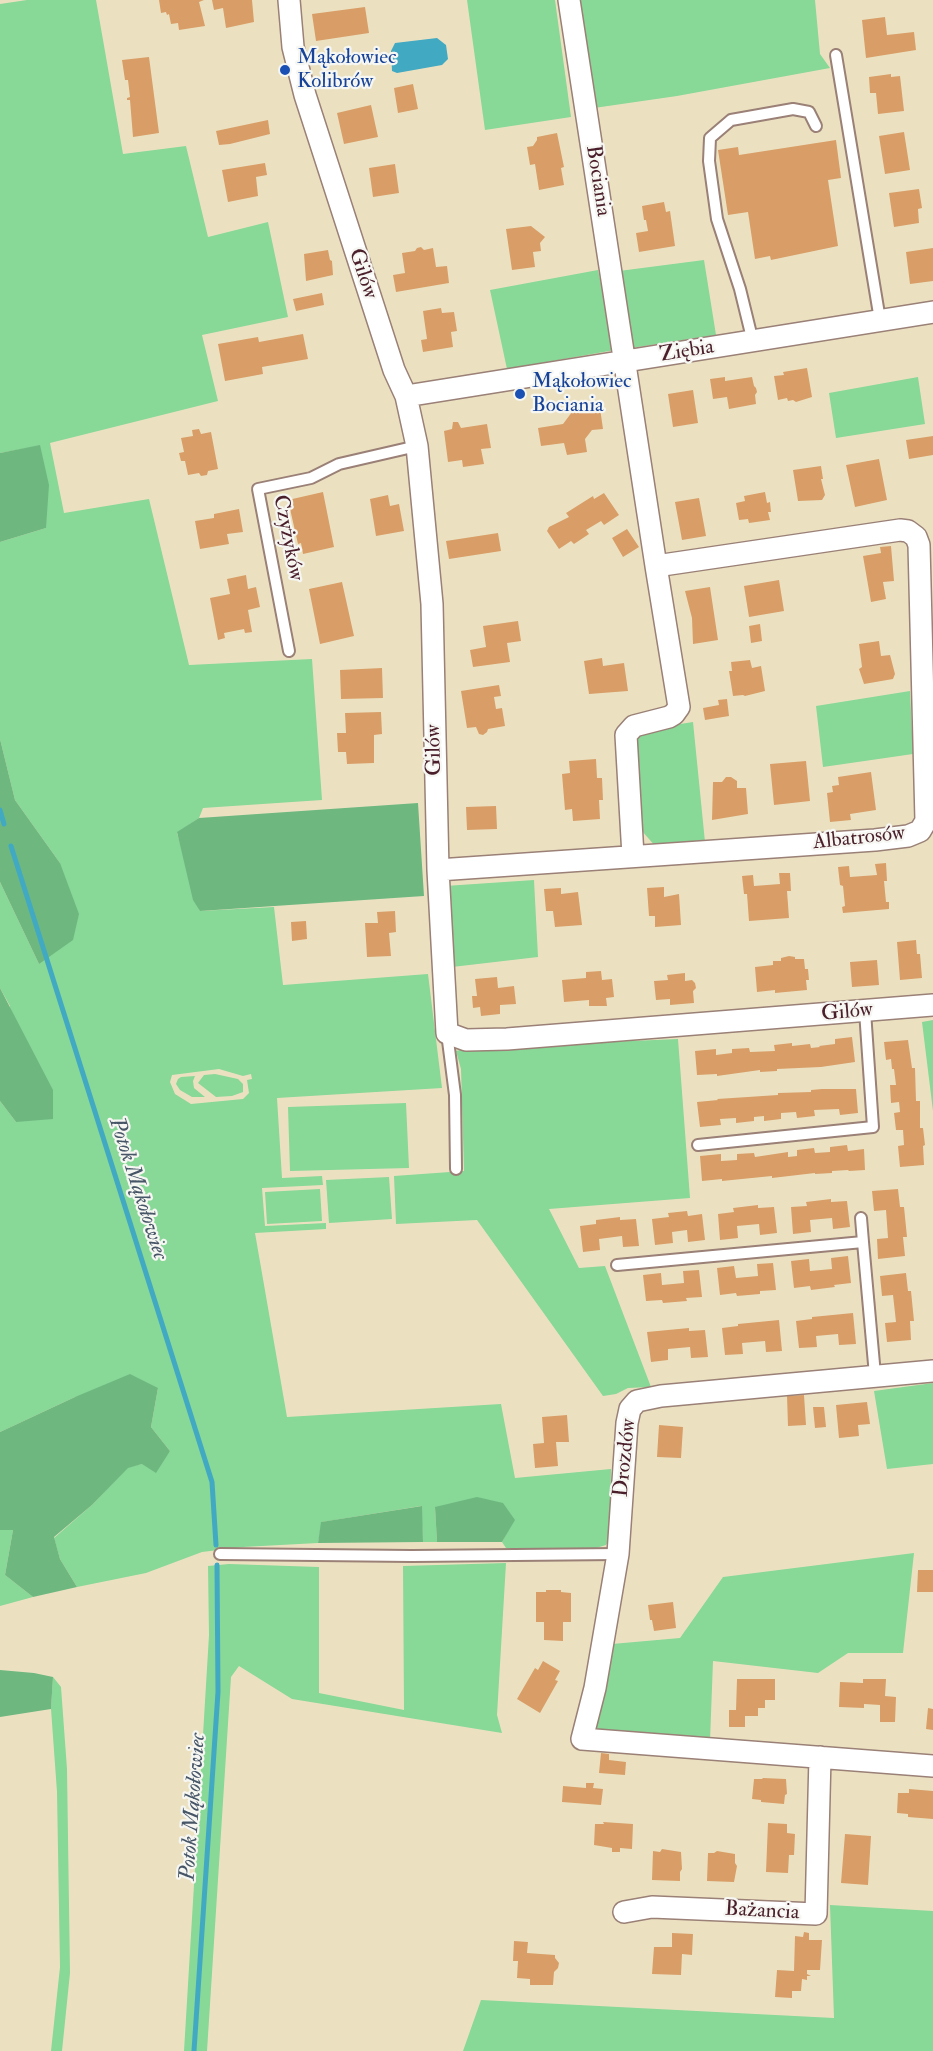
<!DOCTYPE html>
<html>
<head>
<meta charset="utf-8">
<style>
	body { margin:0 }
	canvas { display:block; background:#ebe1c1 }
</style>
</head>
<body>
<canvas width="933" height="2051"></canvas>
<script>
const ctx = document.querySelector('canvas').getContext('2d');
ctx.lineJoin = 'round';
function paint(path, color) {
  ctx.fillStyle = color;
  ctx.fill(path, 'evenodd');
}
function shape(rows) {
  const path = new Path2D();
  for (const r of rows) {
    path.moveTo(r[0], r[1]);
    for (let i = 2; i < r.length; i += 2) path.lineTo(r[i], r[i + 1]);
  }
  return path;
}
function strokePath(path, color, width, dash) {
  ctx.strokeStyle = color;
  ctx.lineWidth = width;
  ctx.lineCap = dash ? 'butt' : 'round';
  ctx.setLineDash(dash || []);
  ctx.stroke(path);
}
function write(font, color, halo, rows, align = 'center') {
  ctx.font = font + ' "IM FELL Double Pica",serif';
  ctx.lineWidth = 4.5;
  ctx.setLineDash([]);
  ctx.textBaseline = 'middle';
  ctx.strokeStyle = halo;
  ctx.fillStyle = color;
  for (const [text, x, y, turn = 0] of rows) {
    ctx.save();
    ctx.translate(x, y);
    ctx.rotate((+turn || 0) * Math.PI / 180);
    ctx.textAlign = isNaN(turn) ? turn : align;
    if (halo) ctx.strokeText(text, 0, 0);
    ctx.fillText(text, 0, 0);
    ctx.restore();
  }
}
paint(shape([
	[27,0,96,0,123,154,186,146,208,237,268,222,288,317,202,335,218,401,50,443,64,513,149,499,189,665,312,659,322,800,203,808,199,818,177,833,200,911,274,907,283,985,428,974,442,1088,277,1098,282,1178,322,1176,323,1185,262,1188,265,1226,326,1223,326,1229,255,1233,287,1417,501,1404,515,1478,611,1469,610,1538,606,1545,596,1548,522,1549,506,1548,502,1542,514,1520,435,1507,437,1542,423,1542,421,1506,322,1522,318,1543,243,1547,202,1552,146,1573,77,1587,60,1559,54,1538,92,1505,128,1467,142,1464,170,1451,151,1427,158,1388,75,1397,0,1432,0,1101,16,1122,10,1006,0,988,0,882,39,964,60,863,15,800,0,739,0,542,46,528,39,446,0,453,0,4],
	[219,1069,243,1076,251,1074,252,1079,247,1080,249,1093,243,1099,191,1104,175,1094,170,1082,172,1075],
	[467,0,555,0,571,117,485,130],
	[579,0,815,0,820,54,830,68,677,96,594,108],
	[704,260,716,335,631,348,619,271],
	[598,270,615,350,507,369,490,290],
	[918,377,925,424,836,438,829,393],
	[910,691,913,754,823,767,816,706],
	[693,722,705,842,656,847,642,831,634,742,642,730],
	[534,880,538,957,452,967,445,886],
	[933,1020,933,1111,922,1022],
	[678,1039,690,1198,549,1209,579,1268,605,1266,651,1387,628,1388,616,1394,603,1396,477,1220,396,1224,394,1176,464,1171,461,1069,456,1051,468,1048],
	[215,1074,238,1079,243,1084,243,1092,232,1096,216,1097,198,1083,204,1075],
	[195,1076,193,1081,194,1088,205,1097,192,1097,180,1090,176,1084,178,1079,181,1077],
	[406,1103,409,1168,290,1171,288,1107],
	[389,1177,392,1219,329,1223,326,1180],
	[320,1189,322,1221,267,1224,265,1192],
	[933,1383,933,1464,887,1469,874,1391],
	[0,1530,13,1530,5,1575,33,1597,0,1606],
	[914,1553,903,1653,848,1653,818,1673,713,1661,710,1741,598,1730,593,1722,612,1644,680,1638,723,1577],
	[506,1563,497,1715,502,1733,292,1699,239,1666,231,1677,207,2051,184,2051,209,1635,208,1566,229,1564,319,1567,319,1693,404,1710,403,1566],
	[53,1677,61,1687,67,1769,70,1973,62,2051,51,2051,60,1967,57,1792,51,1709],
	[830,1905,933,1911,933,2051,463,2051,481,2000,834,2018]
]), '#88d898');
paint(shape([
	[40,445,49,485,46,528,0,542,0,453],
	[0,739,15,800,60,863,79,914,73,940,39,964,0,882],
	[418,803,424,896,200,911,193,900,177,832,199,818],
	[0,988,53,1090,53,1119,16,1122,0,1101],
	[130,1374,158,1388,151,1427,170,1451,156,1473,142,1464,128,1468,92,1505,54,1537,60,1559,77,1587,33,1597,5,1575,13,1530,0,1530,0,1432,75,1397],
	[477,1497,503,1503,515,1520,502,1542,437,1542,435,1507],
	[422,1506,423,1542,318,1543,321,1522],
	[0,1670,34,1673,53,1677,51,1709,0,1717]
]), '#6eb880');
paint(shape([
	[437,38,446,45,448,59,442,65,397,73,392,71,391,51,395,43]
]), '#42a9c2');
strokePath(shape([
	[0,810,4,824],
	[11,846,212,1482,216,1545],
	[194,2051,218,1692,217,1565]
]), '#42a9c2', 5);
paint(shape([
	[159,0,204,0,199,2,205,26,179,30,178,23,171,24,169,14,167,15,166,12,161,13],
	[212,0,252,0,254,22,226,28,223,8,214,10],
	[365,7,369,33,316,41,312,14],
	[885,17,887,35,914,32,916,50,866,58,862,20],
	[149,57,159,133,133,137,130,100,127,100,127,98,130,97,128,80,125,80,122,60],
	[891,74,891,77,900,76,904,111,878,114,876,93,870,93,869,77],
	[413,84,418,109,398,113,394,88],
	[371,105,378,137,344,144,337,113],
	[268,120,270,134,230,144,219,145,216,131],
	[904,132,910,170,885,174,879,136],
	[557,133,564,167,561,168,564,185,539,190,535,164,530,165,527,147,533,146,537,140,537,137],
	[836,140,841,178,828,180,838,246,771,260,770,256,755,259,748,212,728,215,718,150,738,147,739,155],
	[265,163,267,175,256,177,258,196,228,202,222,170],
	[395,164,399,193,373,197,369,168],
	[919,189,922,208,918,209,919,223,894,227,889,193],
	[664,202,666,212,670,211,675,246,639,252,636,233,648,231,646,220,644,220,642,206],
	[531,226,545,237,540,243,541,251,533,252,535,267,512,270,506,229],
	[421,247,424,250,433,248,436,267,447,266,449,283,396,292,393,275,405,273,402,253,415,251,417,248],
	[933,248,933,281,910,284,906,252],
	[328,250,330,260,332,261,333,275,306,281,304,254],
	[322,293,324,305,296,311,293,299],
	[441,308,442,313,454,312,457,331,451,332,453,347,423,352,421,340,427,339,423,311],
	[303,334,308,359,262,367,263,374,225,381,218,344,258,337,259,342],
	[807,368,812,397,796,402,793,400,788,401,787,398,778,400,774,376,784,375,783,372],
	[725,377,725,381,752,377,754,386,756,388,757,392,755,395,756,404,729,409,727,397,713,399,710,379],
	[693,390,698,423,673,427,668,394],
	[600,408,603,429,592,430,585,439,587,452,567,455,564,443,541,446,538,428,563,424,572,412],
	[453,422,458,422,461,428,487,424,491,448,481,449,484,464,463,467,462,460,448,462,444,431,452,429],
	[199,429,201,434,211,432,218,469,208,471,207,475,201,476,199,473,188,475,185,461,181,461,179,453,184,452,181,438,193,436,192,430],
	[933,436,933,455,909,459,906,440],
	[879,459,887,500,855,507,846,465],
	[821,466,823,479,821,479,825,495,822,500,798,501,793,470],
	[323,492,334,547,303,554,301,543,298,544,288,500],
	[765,492,767,503,770,502,771,512,768,512,770,520,749,523,748,519,739,520,736,503,745,501,744,496],
	[604,493,619,515,604,525,601,521,586,530,589,534,574,544,571,541,559,549,547,531,549,527,569,517,566,513,593,496,594,499],
	[388,495,390,506,399,504,404,531,376,536,370,499],
	[699,498,706,536,682,540,675,502],
	[239,509,243,532,227,534,229,544,200,549,195,521,214,518,214,514],
	[627,529,639,547,623,557,612,538],
	[498,533,501,551,449,559,446,541],
	[891,546,894,581,883,582,886,599,871,602,863,556,881,553,880,547],
	[246,575,248,589,256,587,260,607,248,610,252,632,245,633,244,629,224,633,225,638,218,640,210,598,230,594,227,579],
	[779,580,784,611,749,617,744,586],
	[342,582,354,636,320,644,309,589],
	[710,587,718,640,693,644,692,618,685,591],
	[518,621,521,641,507,643,510,662,473,667,470,650,486,647,483,626],
	[760,624,762,641,751,643,749,626],
	[879,641,881,656,890,655,895,674,893,679,864,684,859,669,862,667,859,644],
	[602,658,603,666,624,663,628,691,589,694,584,661],
	[750,660,752,668,761,666,765,691,745,696,743,695,733,696,729,671,732,671,731,662],
	[382,668,383,698,341,699,340,670],
	[499,685,501,696,494,697,496,709,502,708,505,726,488,729,487,732,483,735,479,734,476,727,467,728,461,691],
	[727,699,729,716,705,720,703,708,719,705,718,700],
	[381,712,382,734,374,735,374,763,347,764,346,752,338,752,337,733,346,733,345,713],
	[596,759,597,778,602,778,603,800,599,800,600,819,573,821,572,809,565,810,562,774,570,773,569,761],
	[806,761,810,801,774,805,770,764],
	[871,772,876,810,850,814,851,820,830,822,827,793,833,792,832,786,839,785,838,777],
	[726,777,731,777,737,781,737,788,746,788,748,814,712,820,713,782,722,782],
	[496,806,497,829,467,830,466,807],
	[886,863,887,881,884,881,886,902,889,902,889,909,843,913,842,907,845,906,843,886,840,885,838,867,849,866,850,877,877,875,875,864],
	[779,873,790,873,791,891,787,891,789,918,749,921,747,894,744,894,742,876,753,875,754,886,780,884],
	[664,887,664,897,679,894,681,925,655,927,655,916,649,916,647,888],
	[561,888,561,894,578,892,582,925,555,927,553,911,546,911,544,889],
	[395,911,396,932,389,933,391,956,367,957,365,923,378,923,377,912],
	[306,921,307,939,292,941,291,922],
	[916,940,917,954,920,954,922,978,900,980,897,942],
	[789,956,795,957,795,959,804,959,805,969,808,969,809,980,806,980,807,990,775,993,775,990,757,992,755,967,773,965,773,961,781,961,781,958],
	[877,960,879,985,852,987,850,962],
	[601,971,602,980,612,979,614,997,606,998,607,1006,589,1006,589,1000,564,1002,562,980,586,978,586,972],
	[685,973,685,981,692,980,695,983,696,988,693,991,694,1003,670,1005,670,999,656,1000,654,981,668,980,667,975],
	[497,977,498,988,514,986,516,1004,500,1005,500,1014,481,1016,480,1007,473,1008,472,996,477,996,475,979],
	[852,1037,855,1062,821,1067,777,1069,777,1071,760,1072,760,1070,717,1076,717,1074,697,1075,695,1051,716,1049,716,1055,732,1053,732,1049,749,1048,750,1052,775,1051,774,1045,792,1043,792,1046,810,1044,811,1048,820,1047,819,1046,835,1044,835,1039],
	[908,1040,912,1068,915,1068,916,1101,920,1101,920,1128,923,1128,925,1145,923,1146,924,1165,900,1167,898,1146,904,1145,903,1130,896,1130,894,1113,900,1112,899,1102,891,1103,890,1085,896,1085,894,1069,892,1069,891,1059,886,1060,884,1042],
	[822,1089,856,1089,858,1113,840,1115,839,1109,814,1110,815,1116,797,1118,796,1112,781,1113,781,1119,764,1121,764,1116,754,1117,754,1121,736,1123,736,1118,720,1119,721,1125,700,1127,697,1102,718,1100,717,1099,778,1095,778,1093,811,1092,811,1090],
	[847,1145,848,1151,864,1149,865,1170,849,1171,848,1170,832,1171,832,1173,815,1174,815,1173,772,1178,772,1176,722,1181,722,1179,702,1181,700,1156,721,1154,721,1161,737,1160,737,1154,754,1153,755,1157,788,1152,788,1157,797,1156,797,1150,814,1148,815,1153,830,1152,830,1147],
	[898,1189,900,1207,904,1207,907,1237,903,1237,905,1256,878,1259,877,1239,888,1238,886,1210,874,1211,872,1191],
	[831,1199,831,1202,847,1201,850,1227,833,1229,832,1218,810,1220,811,1232,793,1234,791,1207,807,1206,806,1202],
	[758,1205,758,1208,774,1207,777,1233,760,1235,759,1224,737,1226,738,1238,720,1240,718,1214,734,1212,733,1208],
	[687,1211,688,1216,702,1214,705,1240,688,1242,687,1230,672,1232,673,1243,655,1245,652,1219,669,1217,668,1213],
	[620,1217,620,1220,636,1219,639,1246,623,1247,622,1236,599,1239,600,1250,583,1252,580,1226,596,1224,596,1220],
	[848,1256,851,1283,834,1285,835,1287,811,1290,810,1286,794,1288,791,1261,809,1259,810,1271,832,1269,831,1258],
	[773,1263,776,1290,760,1291,760,1294,737,1296,736,1293,720,1295,717,1268,734,1266,736,1278,758,1276,757,1264],
	[699,1270,702,1297,686,1298,687,1301,663,1303,662,1300,646,1301,643,1275,661,1273,662,1285,684,1283,683,1271],
	[906,1273,908,1291,911,1291,914,1321,910,1321,911,1340,887,1342,885,1323,896,1322,893,1295,882,1296,880,1276],
	[853,1313,856,1344,839,1345,838,1334,816,1336,817,1347,799,1348,796,1321,812,1319,812,1317],
	[779,1320,782,1351,766,1352,765,1341,742,1343,743,1354,725,1355,722,1328,738,1326,738,1324],
	[689,1328,689,1331,705,1330,708,1357,691,1358,690,1347,668,1349,668,1360,651,1362,647,1332],
	[804,1395,806,1425,788,1426,787,1396],
	[867,1402,870,1424,858,1425,859,1436,839,1438,836,1405],
	[813,1407,824,1407,826,1427,815,1428],
	[567,1415,569,1442,556,1442,558,1466,535,1468,533,1444,544,1443,542,1417],
	[659,1425,683,1427,681,1458,657,1457],
	[918,1570,933,1570,933,1592,917,1592],
	[546,1590,561,1590,561,1592,571,1593,571,1622,563,1622,563,1641,544,1640,544,1622,536,1622,536,1592,546,1592],
	[673,1602,676,1628,654,1631,652,1620,650,1620,648,1605],
	[543,1661,560,1671,555,1680,558,1681,540,1713,517,1699,535,1668,538,1670],
	[737,1679,775,1679,775,1700,765,1700,765,1708,758,1708,758,1716,745,1716,745,1727,729,1727,729,1710,736,1710],
	[863,1679,886,1679,885,1696,896,1697,895,1722,880,1722,880,1705,864,1704,864,1708,839,1707,840,1682,863,1683],
	[928,1708,933,1709,933,1730,926,1729],
	[601,1753,609,1754,609,1760,626,1762,625,1775,599,1773],
	[763,1778,786,1779,787,1794,785,1795,784,1804,761,1802,761,1800,752,1799,754,1779,762,1779],
	[586,1783,594,1783,593,1788,603,1789,601,1805,562,1802,563,1786,586,1788],
	[909,1789,933,1791,933,1819,908,1817,908,1814,897,1813,898,1793,909,1793],
	[603,1822,633,1824,632,1849,620,1848,620,1852,612,1852,612,1848,594,1845,595,1824,604,1824],
	[768,1823,787,1824,787,1833,795,1834,794,1855,789,1855,788,1873,766,1872],
	[845,1834,871,1836,868,1885,841,1883],
	[662,1849,681,1852,682,1869,680,1872,680,1881,652,1880,653,1851,660,1852],
	[717,1851,735,1854,735,1863,737,1866,734,1882,707,1881,708,1853,714,1853],
	[804,1932,809,1933,809,1940,822,1940,820,1970,807,1970,807,1974,811,1976,807,1976,807,1980,802,1979,801,1991,792,1991,792,1998,775,1997,777,1970,794,1971,795,1936,803,1937],
	[672,1933,693,1934,692,1955,682,1954,681,1975,652,1974,654,1947,672,1947],
	[514,1941,528,1942,527,1953,555,1955,555,1958,559,1963,558,1968,554,1972,553,1985,530,1985,530,1979,517,1978,518,1961,513,1961]
]), '#d99e67');
const service = shape([
	[836,55,880,320],
	[753,342,740,289,717,219,709,161,710,138,731,120,793,109,809,112,816,126],
	[289,651,258,489,311,478,339,464,417,446],
	[447,1033,455,1095,456,1169],
	[698,1145,873,1127,865,1011],
	[861,1218,863,1242],
	[617,1265,863,1242,875,1375],
	[220,1554,412,1556,618,1554]
]);
const minor = shape([
	[289,0,293,47,305,95,394,370,406,396,417,446,432,604,438,870,447,1033,466,1040,507,1039,933,1005],
	[406,396,933,312],
	[633,856,626,735,634,726,669,717,674,714,679,707,656,566],
	[438,870,875,840,908,836,920,831,926,821,919,545,916,537,908,531,900,530,656,566,569,0],
	[933,1371,661,1396,637,1401,630,1409,627,1423,618,1554,595,1688,582,1739,933,1766],
	[624,1912,652,1907,816,1914,820,1757]
]);
strokePath(service, '#9a8076', 14);
strokePath(minor, '#9a8076', 24);
strokePath(service, '#fff', 10);
strokePath(minor, '#fff', 21);
for (const [x, y, r, color] of [
	[285,70,6,"#1a4fb4"],
	[520,394,6,"#1a4fb4"]
]) {
  const dot = new Path2D();
  dot.arc(x, y, r, 0, 2 * Math.PI);
  ctx.fillStyle = color;
  ctx.fill(dot);
  strokePath(dot, '#f6f6f2', 2);
}
write('21px', '#164399', '#f6f6f2', [
	["Mąkołowiec",297,58],
	["Kolibrów",297,82],
	["Mąkołowiec",532,382],
	["Bociania",532,406]
], 'left');
write('21px', '#4a1f2b', '#f6f6f2', [
	["Bociania",597,181,81],
	["Gilów",362,274,72],
	["Ziębia",687,352,-9],
	["Czyżyków",287,538,79],
	["Gilów",435,750,-91],
	["Albatrosów",859,839,-6],
	["Gilów",847,1013,-5],
	["Drozdów",626,1458,-84],
	["Bażancia",762,1912,3]
]);
write('italic 22px', '#475667', '#f6f6f2', [
	["Potok Mąkołowiec",137,1189,72],
	["Potok Mąkołowiec",194,1807,-86]
]);
</script>
</body>
</html>
